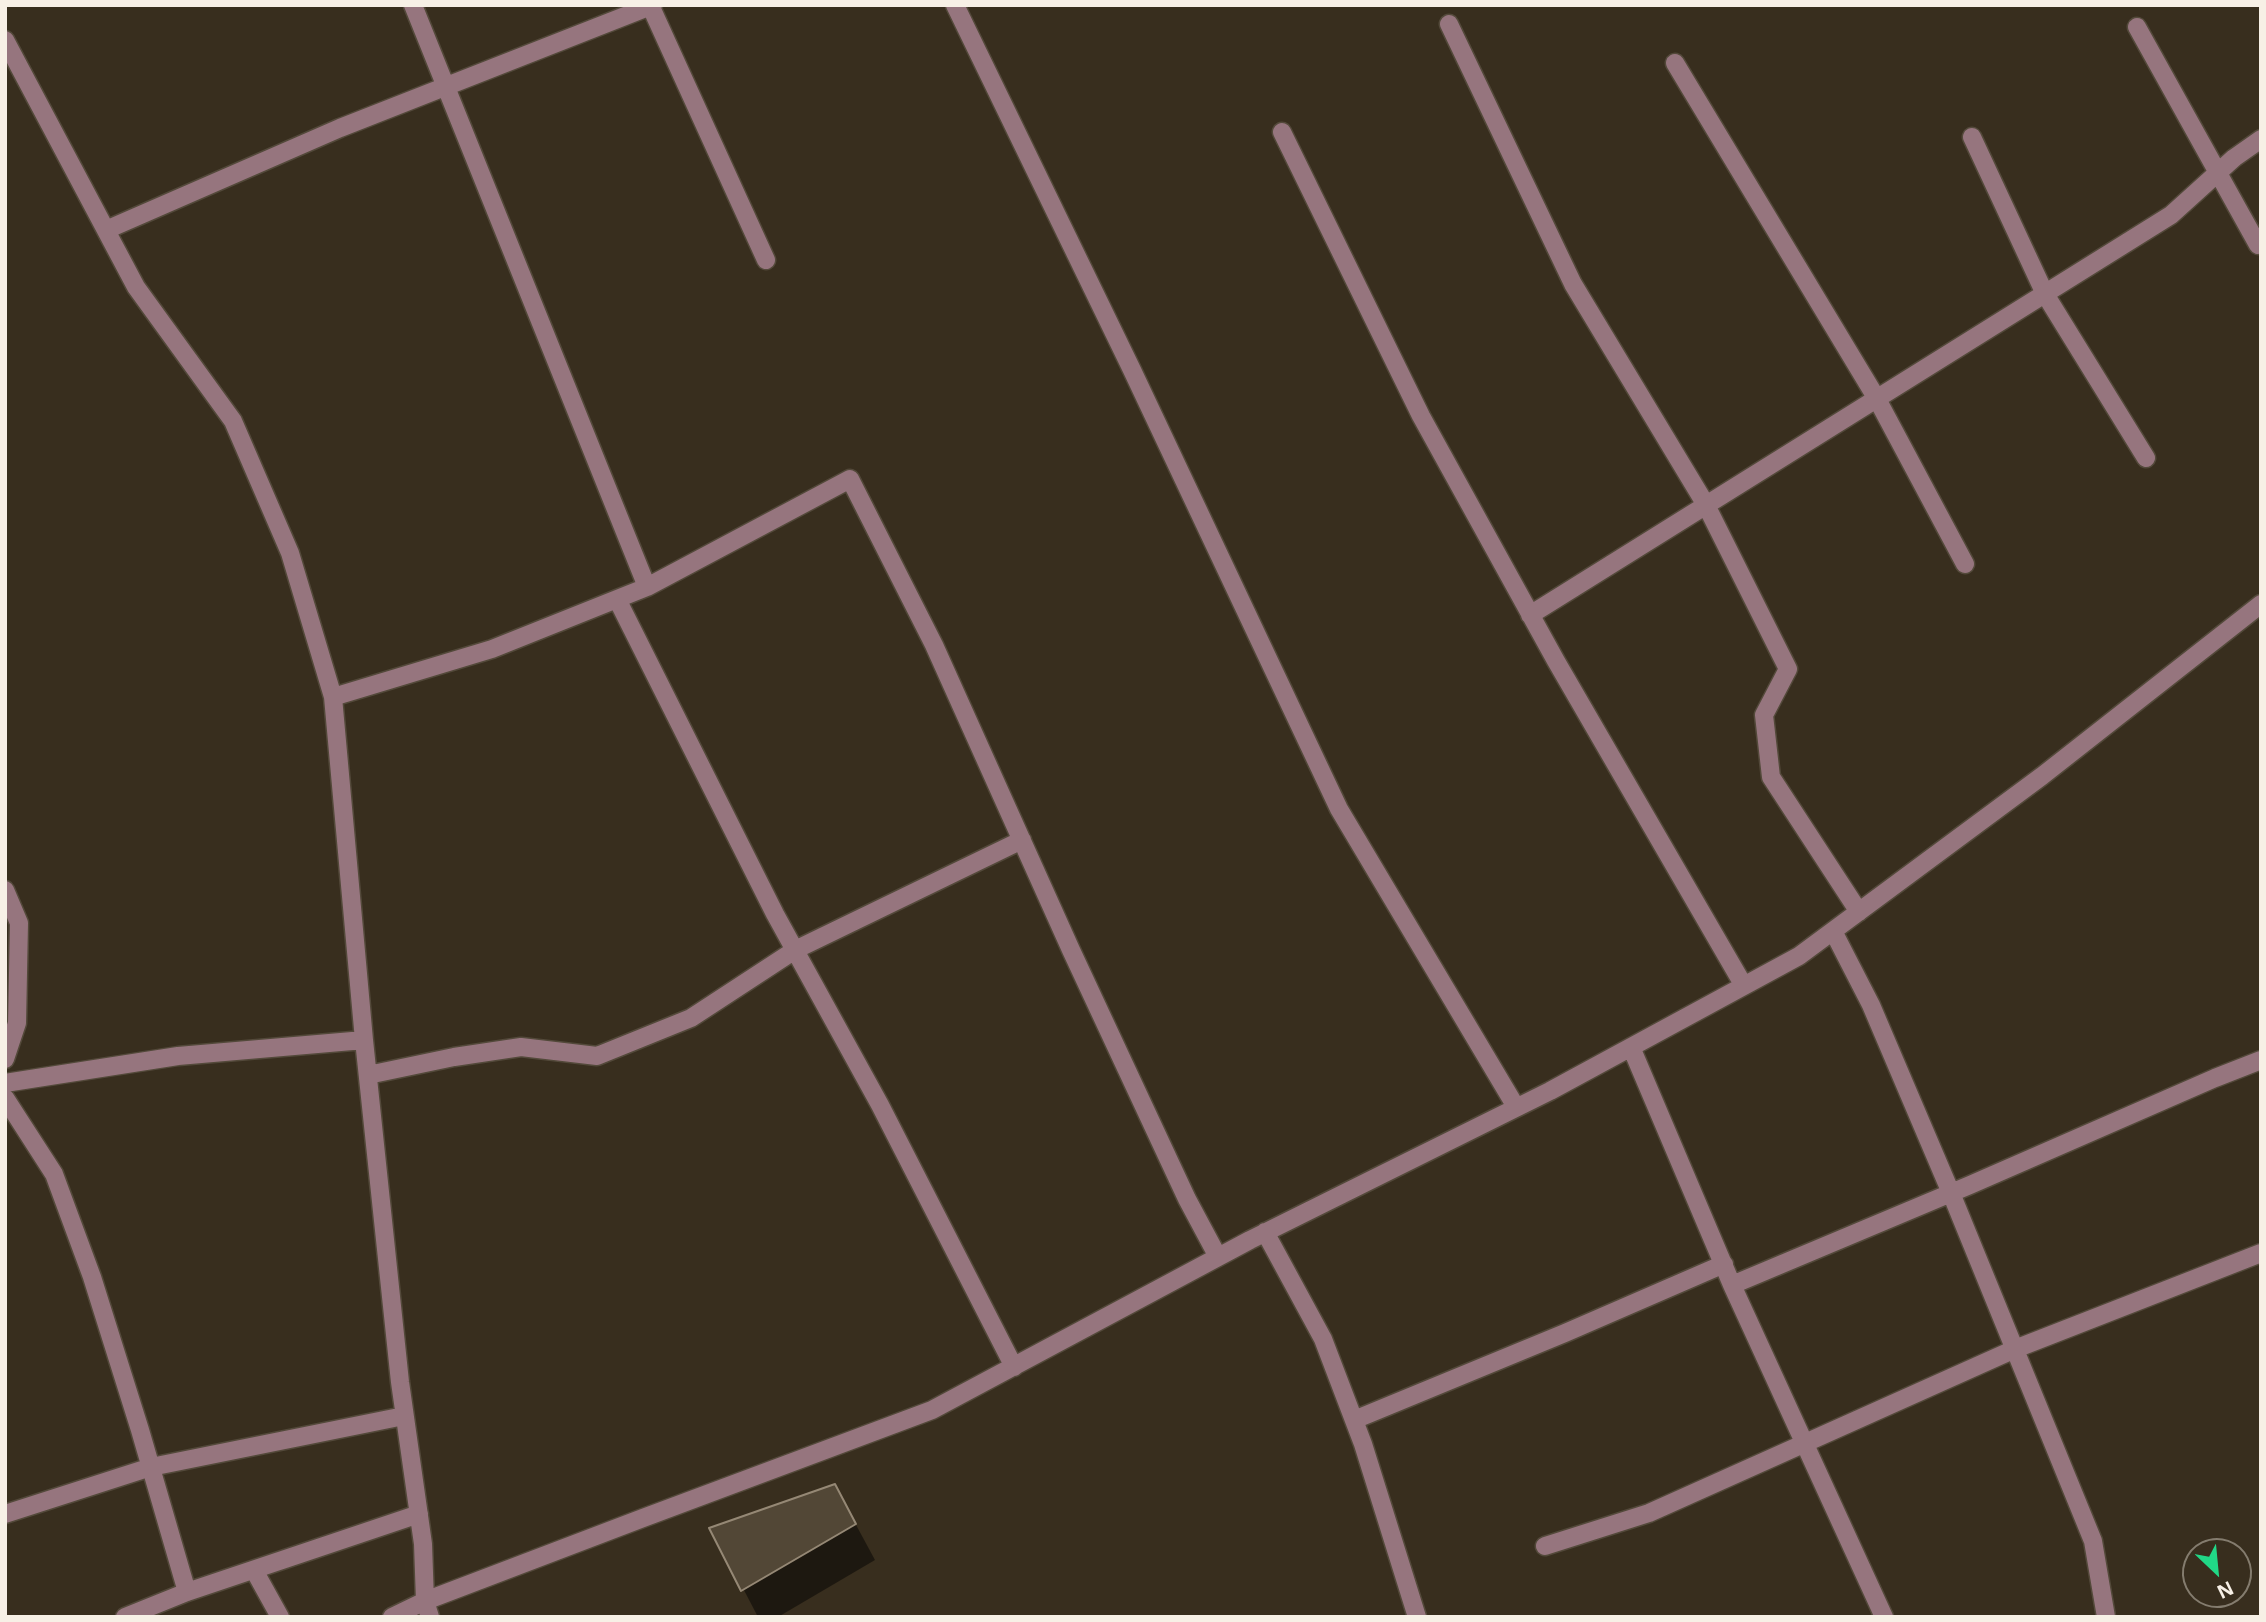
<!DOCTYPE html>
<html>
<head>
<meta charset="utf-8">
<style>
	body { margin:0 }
	#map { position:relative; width:2266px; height:1622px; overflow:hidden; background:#382e1e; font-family:"Noto Sans",sans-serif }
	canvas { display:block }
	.frame { position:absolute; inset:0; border:7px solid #f7f0e6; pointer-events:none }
	.north { position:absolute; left:2182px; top:1538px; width:70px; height:70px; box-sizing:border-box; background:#382e1e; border:2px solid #847c6e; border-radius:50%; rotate:154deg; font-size:19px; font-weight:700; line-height:28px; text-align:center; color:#f7f0e6 }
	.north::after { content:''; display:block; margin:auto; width:24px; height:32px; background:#21d887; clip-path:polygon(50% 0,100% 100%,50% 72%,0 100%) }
</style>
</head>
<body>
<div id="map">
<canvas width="2266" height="1622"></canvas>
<div class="frame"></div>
<div class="north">N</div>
</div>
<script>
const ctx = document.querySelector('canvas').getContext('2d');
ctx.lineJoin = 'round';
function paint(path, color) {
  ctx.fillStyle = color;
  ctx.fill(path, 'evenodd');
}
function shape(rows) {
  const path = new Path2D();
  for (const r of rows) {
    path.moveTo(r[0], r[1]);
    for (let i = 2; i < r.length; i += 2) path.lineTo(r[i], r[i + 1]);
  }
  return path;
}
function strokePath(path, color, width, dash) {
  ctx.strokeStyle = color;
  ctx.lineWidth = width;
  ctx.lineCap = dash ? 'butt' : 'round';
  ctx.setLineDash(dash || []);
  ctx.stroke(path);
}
paint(shape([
	[835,1486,875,1560,778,1617,758,1617,712,1529]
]), '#0007');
const building = shape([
	[835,1484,856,1524,741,1591,709,1528,835,1484]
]);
paint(building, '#524736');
strokePath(building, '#958875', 2);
const minor = shape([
	[413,5,647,587],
	[650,5,766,260],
	[955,5,1132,370,1339,809,1516,1107],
	[1449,24,1573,284,1706,505,1788,669,1764,715,1771,777,1859,912],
	[2137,27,2258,245],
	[5,40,136,287,233,421,290,553,333,697,364,1040,400,1382,423,1544,425,1601,430,1617],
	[1675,63,1877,399,1965,564],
	[1282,132,1421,416,1556,661,1744,986],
	[1972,137,2045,294,2146,458],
	[106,230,340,128,653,5],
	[617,599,775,914,880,1105,1014,1367],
	[1530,615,2171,215,2234,158,2261,139],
	[333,697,492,649,647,587,850,479,934,645,1071,950,1187,1199,1218,1257],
	[5,890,19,923,17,1023,5,1059],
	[1833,931,1871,1005,1951,1193,2093,1541,2106,1617],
	[1631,1047,1732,1285,1884,1617],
	[368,1075,454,1057,521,1047,597,1056,691,1018,795,950,1022,840],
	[5,1083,178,1056,364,1040],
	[5,1098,54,1174,92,1277,140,1430,187,1592],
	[1265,1232,1323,1339,1363,1444,1417,1617],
	[1732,1285,1970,1185,2215,1078,2261,1060],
	[1354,1420,1565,1333,1724,1264],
	[5,1514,151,1467,404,1416],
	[1545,1546,1649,1513,2015,1349,2261,1253],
	[254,1570,280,1617],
	[125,1617,187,1592,419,1514],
	[392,1617,425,1601,643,1518,932,1410,1250,1240,1550,1091,1799,956,2042,776,2261,604]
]);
strokePath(minor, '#53493a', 21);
strokePath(minor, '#96757e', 18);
</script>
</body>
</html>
